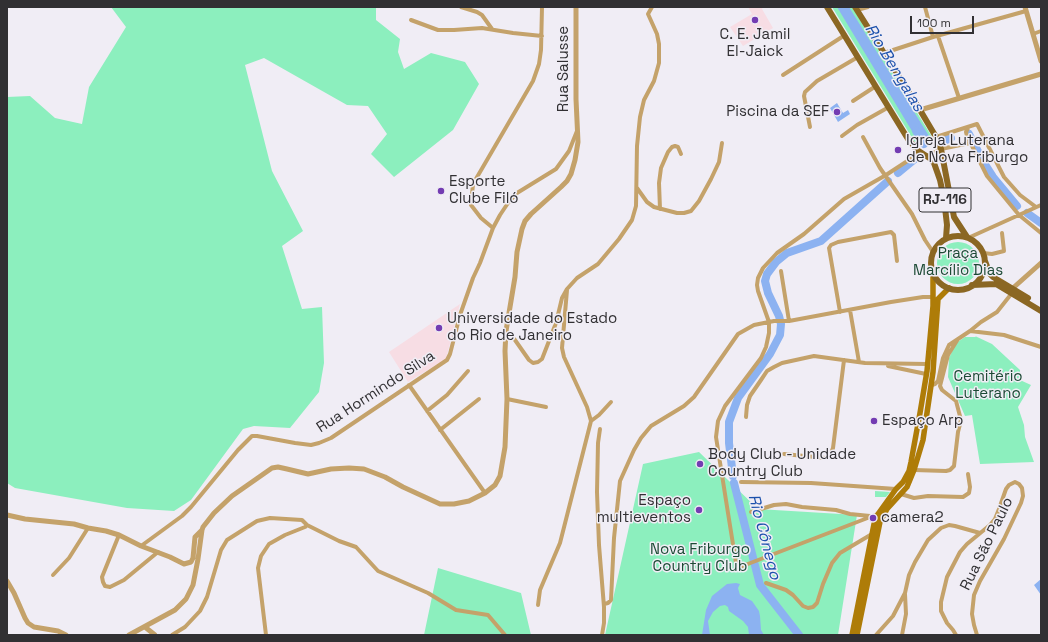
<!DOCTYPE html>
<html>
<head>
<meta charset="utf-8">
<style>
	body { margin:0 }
	#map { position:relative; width:1048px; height:642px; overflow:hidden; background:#f0edf5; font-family:"Space Grotesk",sans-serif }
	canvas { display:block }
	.frame { position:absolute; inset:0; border:8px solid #313033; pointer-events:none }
	.scale { position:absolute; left:910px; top:16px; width:64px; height:18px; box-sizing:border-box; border:2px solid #313033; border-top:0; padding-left:5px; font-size:12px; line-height:14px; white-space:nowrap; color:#313033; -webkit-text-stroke:3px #f0edf5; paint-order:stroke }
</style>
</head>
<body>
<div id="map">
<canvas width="1048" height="642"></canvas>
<div class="frame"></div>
<div class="scale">100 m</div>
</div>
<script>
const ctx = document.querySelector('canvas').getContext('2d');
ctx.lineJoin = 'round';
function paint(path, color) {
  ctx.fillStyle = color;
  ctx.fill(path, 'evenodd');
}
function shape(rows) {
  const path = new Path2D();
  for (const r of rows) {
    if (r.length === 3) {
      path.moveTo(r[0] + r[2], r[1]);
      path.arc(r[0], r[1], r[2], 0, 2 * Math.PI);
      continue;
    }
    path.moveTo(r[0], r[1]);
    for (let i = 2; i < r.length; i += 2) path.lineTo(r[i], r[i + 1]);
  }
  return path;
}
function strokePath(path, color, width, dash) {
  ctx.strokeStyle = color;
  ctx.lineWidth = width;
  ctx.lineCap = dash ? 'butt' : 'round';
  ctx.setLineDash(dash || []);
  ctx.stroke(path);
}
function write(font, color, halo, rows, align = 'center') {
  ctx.font = font + ' "Space Grotesk",sans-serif';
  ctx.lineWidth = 3;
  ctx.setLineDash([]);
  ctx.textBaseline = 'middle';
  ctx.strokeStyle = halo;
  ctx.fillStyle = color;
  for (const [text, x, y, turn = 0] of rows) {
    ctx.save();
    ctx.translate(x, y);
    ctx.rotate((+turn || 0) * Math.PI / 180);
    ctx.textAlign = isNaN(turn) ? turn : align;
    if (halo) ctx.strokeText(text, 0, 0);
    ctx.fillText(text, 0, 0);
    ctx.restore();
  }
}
paint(shape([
	[748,7,763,7,762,9,773,28,743,46,730,27,752,14],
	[460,304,446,359,408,382,389,352]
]), '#f7dde4');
paint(shape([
	[111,7,376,7,376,20,400,39,398,52,404,69,431,53,465,62,479,84,453,130,394,177,371,154,387,134,368,106,347,105,264,58,245,65,272,171,303,231,282,246,302,309,322,307,324,363,319,392,290,428,254,426,243,429,191,500,174,511,127,508,15,488,7,483,7,97,30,96,55,118,82,124,89,87,126,27],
	[832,7,852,7,932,137,918,145,914,141],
	[958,263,21],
	[975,336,992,344,1020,370,1020,380,1031,385,1018,407,1024,425,1025,437,1034,462,980,464,972,415,965,416,948,377,949,358,956,343,965,337,976,337],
	[699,452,758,509,857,515,838,635,605,635,643,464],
	[875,491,890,492,886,497,875,497],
	[438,568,521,593,531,635,424,635]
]), '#8cefbe');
paint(shape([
	[837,7,849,7,929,136,918,141],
	[837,103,843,113,848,110,850,114,838,122,830,108],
	[1041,579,1041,595,1034,585],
	[736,583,740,584,738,588,740,595,752,601,759,611,760,616,761,630,764,635,749,635,748,627,743,621,729,611,728,607,725,605,720,606,713,612,708,621,710,635,702,635,706,610,712,596,727,584]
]), '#8cb2f1');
strokePath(shape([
	[916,131,924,144],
	[969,134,984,163,993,177,1017,206],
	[941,142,951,138],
	[898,173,921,154],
	[1027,213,1041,223],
	[733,476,729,443,729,422,738,398,770,354,780,335,781,324,779,316,768,293,765,281,767,274,776,262,787,253,821,241,888,181],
	[734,483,760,585,799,635]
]), '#8cb2f1', 8);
strokePath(shape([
	[461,7,477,12,482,15,492,29],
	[925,7,933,37],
	[857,10,868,7],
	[411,20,438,30,454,30,482,28,513,33,542,36],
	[1033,34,1041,31],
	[938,36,959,98],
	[884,53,933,37,1026,11],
	[783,75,845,35],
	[853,101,876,86],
	[810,127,804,96,805,92,817,81,858,57],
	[968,128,966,132,967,136,987,176,1019,215,1041,233],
	[842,136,857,125,889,107],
	[863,137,880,168,912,214,925,240,933,252],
	[936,137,977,124,1004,177,1020,195,1036,207],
	[927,156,941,149,970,143],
	[637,188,647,202,654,207,677,213,684,213,691,211,699,201,711,179,719,162,722,143],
	[660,209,659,183,661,168,668,152,672,147,675,146,678,147,681,154],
	[493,228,481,218,471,205,473,184,533,81,539,64,541,50,542,7],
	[968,238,1041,205],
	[983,253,992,254,1004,251,1002,233],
	[781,271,789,321],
	[850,310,859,362],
	[840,312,829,248,831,245,838,242,891,232,894,235,897,261],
	[506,331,515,340,529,360,533,363,538,362,542,359,556,323,562,298,567,289,577,278,598,264,619,239,632,220,636,206,637,146,640,117,644,100,654,81,659,63,659,44,657,34,648,14,652,7],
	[970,331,1004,335,1041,347],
	[888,366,926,374],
	[409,385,485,493],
	[932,385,935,384,938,381,943,358,949,345,970,331,981,322,997,312,1012,293],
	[507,399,546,407],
	[427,411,447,395,468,371],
	[746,417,747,405,750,396,761,380,767,371,774,367,782,363,814,356,865,363,927,364],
	[591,421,599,415,611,402],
	[600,429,598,443,597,492,599,545,604,607,604,623,602,635],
	[440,430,479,399],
	[784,454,825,458,830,456,833,448,844,360],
	[914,470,946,471,950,470,954,466,958,432,961,420,956,401,942,390,940,386,948,355,958,339],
	[741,482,811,483,896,489],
	[901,494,914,498,928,496,963,497,969,493,970,487,968,474],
	[751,512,774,505,786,504,802,507,836,510,850,514,870,516],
	[878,514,740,567,737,566,736,563,728,513,716,437,718,421,725,406,761,358,766,347,769,333,769,322,758,291,757,285,758,278,763,268,777,253,804,234,844,199,886,175,912,158,917,150],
	[307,525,339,541,356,547,378,571,428,593,456,610,488,615,505,635],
	[119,535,102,577,103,582,105,586,110,587,124,580,158,552],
	[141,546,182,516,191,507,238,450,252,436,257,436,295,443,311,445,319,443,331,438,447,360,450,354,460,315,473,278,480,263,493,228,500,215,508,203,517,193,556,169,569,151,577,131],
	[53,575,69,558,88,528],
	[766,583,786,590,793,595,803,606,808,608,813,607,817,603,823,584,832,563,840,553,872,534],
	[604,604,608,603,611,600,614,538,620,481,634,450,641,438,651,426,684,406,694,397,738,334,754,325,774,321,789,321,891,302,923,297,933,297],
	[538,605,540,590,560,543,591,421,587,407,564,357,562,348,567,290],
	[172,635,185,627,200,611,207,597,221,550,227,540,257,521,270,518,302,520,307,525,305,527,285,535,269,544,261,556,258,568,266,635],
	[876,635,893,616,905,593,909,575,915,562,928,540,941,528,949,525,955,526,980,533],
	[902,635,906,614,905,594],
	[956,635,953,630,947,623,941,611,941,602,947,577,960,552,967,544,990,525,995,519,999,509,1006,489,1009,485,1015,482,1019,484,1022,488,1023,496,1021,503,1004,539,980,581,974,595,972,614,974,625,977,635]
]), '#c4a26a', 4);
strokePath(shape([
	[1025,7,1041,61],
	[920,110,1041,74],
	[1013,288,1041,263],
	[7,515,25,519,74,524,88,528,106,531,119,535,141,546,170,557,184,564,191,562,193,558,195,537,202,530],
	[7,581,14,593,25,618,28,623,34,627,58,631,66,635],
	[145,627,155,635],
	[129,635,175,610,186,599,193,585,198,559,202,530,203,527,214,513,232,496,272,468,278,467,287,469,308,474,331,469,349,468,364,469,385,477,403,487,440,504,454,504,469,501,485,493,495,485,500,476,505,447,507,399,505,351,506,331,515,277,517,252,522,229,525,221,531,214,561,187,567,181,571,174,575,160,578,142,576,99,576,7]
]), '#c4a26a', 5);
strokePath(shape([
	[852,635,874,524,878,514,896,489,903,482,909,471,911,462,920,413,927,371,933,306,933,274],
	[857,635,880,522,887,509,907,487,914,470,923,440,933,372,938,299,949,288]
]), '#ae7c08', 5.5);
strokePath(shape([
	[827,7,908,139,917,150,931,159,934,163,940,180,944,199,947,225,946,238],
	[855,7,920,110,936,137,941,149,954,217,967,237],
	[958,263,27],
	[985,261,990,274,993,277,1028,298],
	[972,285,996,284,1041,311]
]), '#8b6723', 6);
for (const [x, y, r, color] of [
	[755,20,4,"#733cb2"],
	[837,112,4,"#733cb2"],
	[898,150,4,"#733cb2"],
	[441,191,4,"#733cb2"],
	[439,328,4,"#733cb2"],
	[874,421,4,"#733cb2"],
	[700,464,4,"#733cb2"],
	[699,510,4,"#733cb2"],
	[873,518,4,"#733cb2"]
]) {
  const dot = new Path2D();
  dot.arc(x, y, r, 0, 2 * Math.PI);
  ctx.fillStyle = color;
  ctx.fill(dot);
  strokePath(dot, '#f0edf5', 1.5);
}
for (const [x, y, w] of [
	[945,200,52]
]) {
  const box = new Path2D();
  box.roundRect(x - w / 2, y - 12, w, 24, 3);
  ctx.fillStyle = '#f0edf5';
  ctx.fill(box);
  strokePath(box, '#313033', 1);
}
write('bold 14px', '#313033', null, [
	["RJ-116",945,200]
]);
write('15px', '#313033', '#f0edf5', [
	["C. E. Jamil",755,35,"center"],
	["El-Jaick",755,52,"center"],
	["Piscina da SEF",829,112,"right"],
	["Igreja Luterana",906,141],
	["de Nova Friburgo",906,158],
	["Esporte",449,182],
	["Clube Filó",449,199],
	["Universidade do Estado",447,319],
	["do Rio de Janeiro",447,336],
	["Espaço Arp",882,421],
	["Body Club - Unidade",708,455],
	["Country Club",708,472],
	["Espaço",691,501,"right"],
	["multieventos",691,518,"right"],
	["camera2",881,518]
], 'left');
write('15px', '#313033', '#f0edf5', [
	["Rua Salusse",564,69,-90],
	["Rua Hormindo Silva",376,392,-33],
	["Rua São Paulo",987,544,-64]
]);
write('15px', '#1c4a35', '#f0edf5', [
	["Praça",958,254],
	["Marcílio Dias",958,271],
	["Cemitério",988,377],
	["Luterano",988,394],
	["Nova Friburgo",700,550],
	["Country Club",700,567]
]);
write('italic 16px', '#1c51ac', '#f0edf5', [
	["Rio Bengalas",894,68,59],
	["Rio Cônego",764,537,75]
]);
</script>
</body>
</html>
